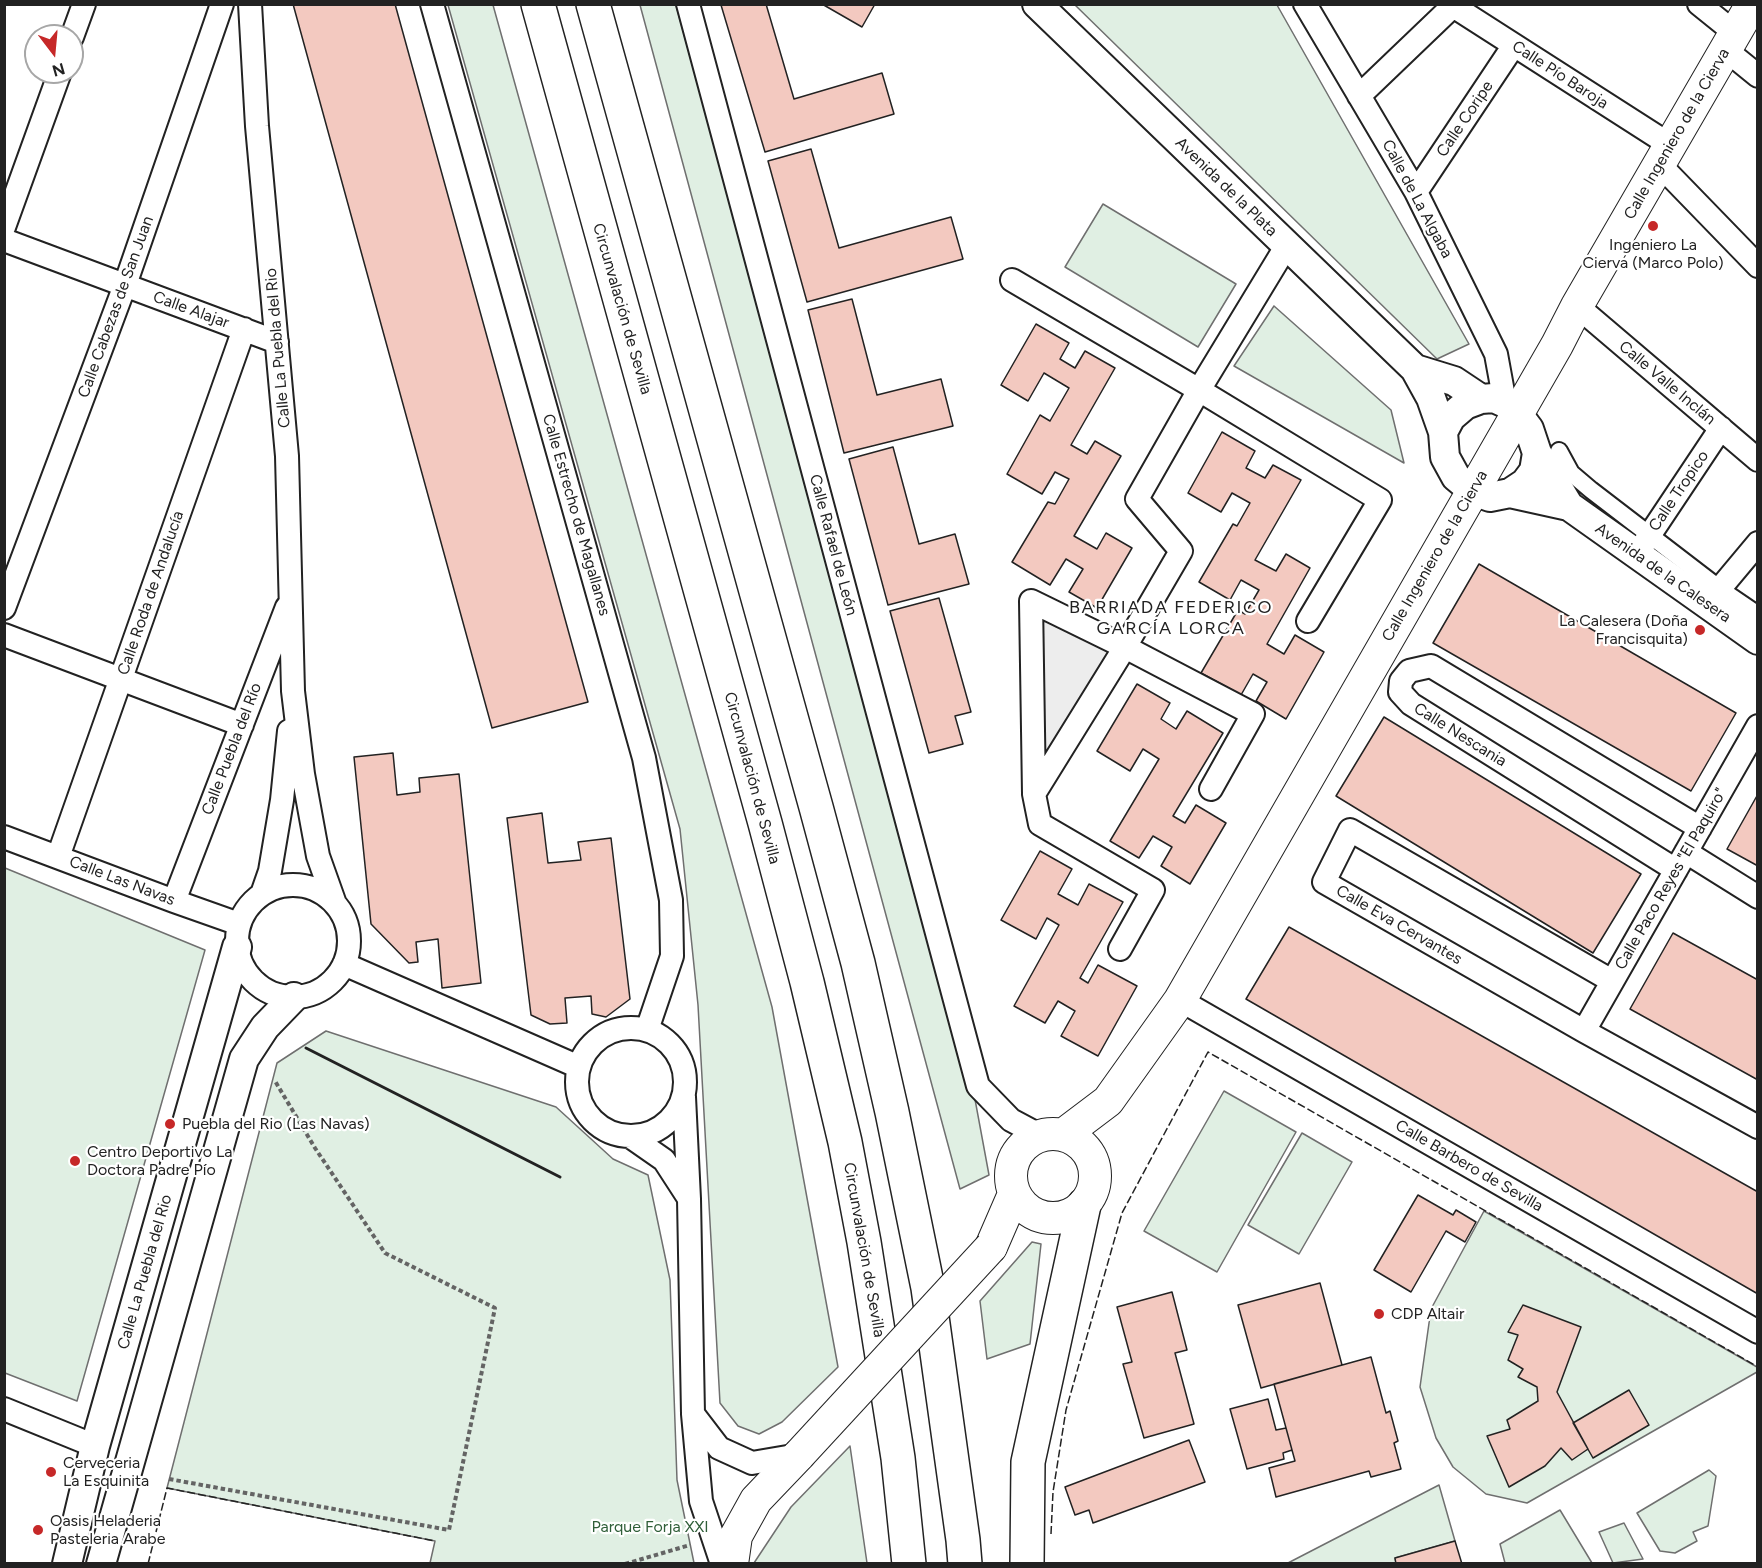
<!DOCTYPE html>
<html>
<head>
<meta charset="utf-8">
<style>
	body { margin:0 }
	#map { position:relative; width:1762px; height:1568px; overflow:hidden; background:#fff; font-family:Figtree,sans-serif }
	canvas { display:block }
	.frame { position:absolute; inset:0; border:6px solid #222; pointer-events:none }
	.north { position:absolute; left:24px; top:24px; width:60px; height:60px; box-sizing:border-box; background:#fff; border:2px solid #a7a7a7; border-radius:50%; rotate:164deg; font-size:16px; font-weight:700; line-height:24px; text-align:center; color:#222 }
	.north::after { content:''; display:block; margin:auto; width:21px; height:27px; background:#c62828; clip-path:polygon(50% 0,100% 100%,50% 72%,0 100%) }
</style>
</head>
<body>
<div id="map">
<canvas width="1762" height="1568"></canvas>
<div class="frame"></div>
<div class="north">N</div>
</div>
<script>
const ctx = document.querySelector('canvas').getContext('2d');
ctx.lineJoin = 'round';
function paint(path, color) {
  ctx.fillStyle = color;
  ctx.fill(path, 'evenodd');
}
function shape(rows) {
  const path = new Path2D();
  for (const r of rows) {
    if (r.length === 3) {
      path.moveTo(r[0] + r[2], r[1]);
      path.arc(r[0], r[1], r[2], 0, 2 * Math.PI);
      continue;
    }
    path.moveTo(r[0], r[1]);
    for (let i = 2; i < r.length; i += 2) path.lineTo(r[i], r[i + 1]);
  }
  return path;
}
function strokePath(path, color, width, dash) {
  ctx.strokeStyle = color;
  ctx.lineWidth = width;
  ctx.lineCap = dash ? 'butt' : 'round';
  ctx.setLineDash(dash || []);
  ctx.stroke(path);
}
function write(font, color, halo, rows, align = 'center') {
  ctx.font = font + ' Figtree,sans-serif';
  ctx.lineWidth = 4.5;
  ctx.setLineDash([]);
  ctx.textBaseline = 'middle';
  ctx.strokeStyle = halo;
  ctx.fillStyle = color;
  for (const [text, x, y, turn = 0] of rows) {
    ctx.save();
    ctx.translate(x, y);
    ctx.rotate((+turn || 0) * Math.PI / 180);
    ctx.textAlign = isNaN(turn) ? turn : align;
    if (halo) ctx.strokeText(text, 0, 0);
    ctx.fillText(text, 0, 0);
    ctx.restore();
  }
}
const green = shape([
	[448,5,493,5,772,1007,838,1367,782,1422,759,1434,738,1426,720,1403,698,1005,680,829,448,5],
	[640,5,676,5,974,1094,989,1175,960,1189,640,5],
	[1075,5,1277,5,1469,344,1437,359,1075,5],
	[1103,204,1236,284,1198,347,1065,267,1103,204],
	[1274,306,1391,410,1404,463,1234,366,1274,306],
	[5,868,205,950,77,1401,5,1373,5,868],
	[326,1031,556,1107,613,1159,648,1175,670,1280,677,1480,694,1563,430,1563,435,1541,167,1488,277,1063,326,1031],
	[1224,1091,1296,1132,1217,1272,1144,1231,1224,1091],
	[1302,1133,1352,1162,1299,1254,1248,1225,1302,1133],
	[1484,1211,1757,1367,1757,1372,1527,1503,1486,1494,1453,1467,1436,1438,1420,1387,1431,1309,1484,1211],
	[1032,1242,1041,1244,1030,1344,987,1359,980,1301,1032,1242],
	[850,1446,867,1563,754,1563,791,1507,850,1446],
	[1709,1470,1716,1476,1708,1526,1693,1532,1697,1541,1675,1553,1660,1551,1637,1513,1709,1470],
	[1439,1485,1455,1541,1395,1558,1396,1563,1286,1564,1439,1485],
	[1560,1510,1592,1563,1505,1563,1500,1544,1560,1510],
	[1624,1523,1643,1559,1613,1563,1599,1532,1624,1523]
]);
paint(green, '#e0efe3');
strokePath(green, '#6f6f6f', 1.5);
const parking = shape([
	[1031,601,1125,647,1034,794,1031,601]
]);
paint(parking, '#ededed');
strokePath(parking, '#6f6f6f', 1.5);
const building = shape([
	[293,4,395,4,588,702,492,728,293,4],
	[724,4,766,4,794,99,882,73,894,114,765,152,721,5,724,4],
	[822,4,875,4,862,27,822,4],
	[811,149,839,248,951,217,963,259,807,302,768,161,811,149],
	[852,299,877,395,941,379,953,426,844,453,808,310,852,299],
	[1036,324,1069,343,1060,359,1075,368,1085,351,1115,368,1071,445,1087,454,1095,441,1121,456,1074,536,1097,549,1106,533,1132,548,1097,608,1069,592,1083,569,1066,559,1050,585,1012,562,1048,502,1055,504,1069,479,1055,472,1042,494,1007,474,1040,415,1050,421,1069,388,1044,373,1028,401,1001,385,1036,324],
	[1222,432,1255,451,1246,468,1265,478,1273,465,1301,480,1255,560,1276,571,1286,554,1310,568,1267,644,1284,654,1295,635,1324,652,1286,719,1256,701,1267,682,1253,674,1241,695,1201,673,1238,610,1245,614,1259,590,1241,580,1230,600,1199,582,1233,524,1237,526,1250,503,1232,493,1221,512,1188,493,1222,432],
	[893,447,919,544,955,534,969,584,888,605,849,459,893,447],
	[1479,564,1736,713,1691,791,1433,643,1479,564],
	[939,598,971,712,955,716,963,744,929,753,890,611,939,598],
	[1137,684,1170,703,1161,719,1176,729,1187,711,1223,733,1173,816,1185,823,1196,805,1226,823,1190,884,1161,866,1172,847,1153,836,1139,858,1110,841,1159,759,1143,749,1130,771,1097,751,1137,684],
	[1384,717,1641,874,1593,953,1336,796,1384,717],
	[393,753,397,795,420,792,419,778,459,774,481,983,442,988,438,939,416,942,418,962,409,963,371,924,354,757,393,753],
	[1758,794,1758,866,1727,849,1758,794],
	[542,813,548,863,581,860,578,842,611,838,630,999,606,1017,592,1014,591,996,565,998,567,1023,550,1024,531,1015,507,818,542,813],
	[1040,851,1072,869,1058,894,1078,905,1089,884,1123,902,1080,978,1088,983,1098,965,1137,986,1098,1056,1061,1036,1075,1011,1058,1001,1045,1023,1014,1006,1059,925,1047,918,1036,939,1001,920,1040,851],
	[1289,927,1758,1192,1758,1294,1246,999,1289,927],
	[1673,933,1758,980,1758,1080,1630,1009,1673,933],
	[1418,1195,1453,1215,1456,1210,1476,1222,1465,1242,1446,1231,1411,1292,1374,1270,1418,1195],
	[1320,1283,1342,1365,1261,1388,1238,1305,1320,1283],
	[1172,1292,1187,1350,1175,1353,1194,1424,1144,1438,1123,1364,1132,1362,1117,1307,1172,1292],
	[1523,1305,1581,1327,1557,1392,1588,1449,1572,1460,1561,1448,1545,1466,1509,1487,1487,1436,1510,1429,1507,1420,1538,1401,1537,1387,1518,1377,1523,1369,1508,1360,1518,1335,1508,1332,1523,1305],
	[1371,1357,1386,1413,1390,1411,1398,1441,1394,1443,1401,1469,1371,1477,1369,1471,1276,1497,1269,1468,1295,1461,1274,1384,1371,1357],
	[1629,1390,1649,1425,1593,1458,1573,1423,1629,1390],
	[1268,1399,1276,1430,1286,1428,1292,1450,1283,1453,1284,1459,1247,1469,1230,1409,1268,1399],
	[1189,1440,1205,1482,1093,1523,1089,1510,1075,1515,1065,1487,1189,1440],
	[1455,1541,1462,1564,1396,1564,1395,1558,1455,1541]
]);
paint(building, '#f3c9c0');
strokePath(building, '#222', 1.5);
const pedestrian = shape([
	[1559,451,1571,473,1591,490,1720,589,1758,615]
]);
const minor = shape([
	[250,4,257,126,287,456,293,691,303,774,318,856,334,901],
	[432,4,644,758,671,900,672,956,647,1030],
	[688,4,978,1086,1011,1120,1041,1136],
	[1305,4,1416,192,1496,354,1505,403],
	[1450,4,1670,145],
	[1699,4,1735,33],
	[72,37,84,4],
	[1726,50,1758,76],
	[1359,96,1455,4],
	[1659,164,1758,266],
	[1416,192,1514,45],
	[4,227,60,72],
	[4,240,277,342],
	[1012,280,1199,390,1380,500,1308,621],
	[1577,306,1758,460],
	[1637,554,1721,428],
	[1707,604,1758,543],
	[4,608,125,285,222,4],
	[4,635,242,725],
	[1211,789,1253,714,1125,647,1181,551,1137,499,1199,390,1287,245],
	[1034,794,1125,647,1031,601,1034,794,1040,824,1153,890,1120,949],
	[4,837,174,901,239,924],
	[1686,852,1758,897],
	[58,857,244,329],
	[1676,870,1411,704,1400,692,1401,681,1409,671,1431,666,1700,828],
	[293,941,56],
	[262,894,270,871,282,800,289,731],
	[174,901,287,607],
	[344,964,579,1067],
	[1612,981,1350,830,1324,882,1584,1031,1758,1127],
	[1180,1000,1758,1332],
	[631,1082,54],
	[1584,1031,1758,726],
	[684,1097,689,1199,693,1414,701,1501,722,1564],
	[631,1137,664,1160,688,1197],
	[4,1409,95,1446],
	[693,1414,719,1448,752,1463,799,1455]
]);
const tertiary = shape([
	[1037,4,1415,369,1431,398,1443,432,1445,457,1456,477,1473,491,1490,497,1510,493,1525,483,1534,471,1537,453],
	[1415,369,1454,381,1481,399],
	[1443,432,1451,417,1465,405,1481,399,1494,398,1505,403,1517,413,1529,429,1537,453,1569,506],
	[1510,493,1569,506,1758,640],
	[67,1564,95,1446,237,947],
	[101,1564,244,1059,265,1027,294,997]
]);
const secondary = shape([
	[1053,1176,42],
	[1063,1135,1108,1101,1180,1000,1557,345,1577,306,1752,4],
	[991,1247,1014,1194],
	[732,1564,736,1536,756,1500,799,1455]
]);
const motorway = shape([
	[538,4,765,823,807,982,845,1142,864,1242,898,1458,909,1564],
	[593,4,816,807,858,963,892,1112,928,1288,963,1540,965,1564],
	[1027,1564,1028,1462,1084,1205]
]);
strokePath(pedestrian, '#222', 20);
strokePath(minor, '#222', 26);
strokePath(tertiary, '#222', 32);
strokePath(secondary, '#222', 34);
strokePath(motorway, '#222', 36);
strokePath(shape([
	[169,1479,449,1530,495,1308,385,1253,315,1148,275,1081],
	[625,1564,690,1545]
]), '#646464', 4, [4.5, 3]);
strokePath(pedestrian, '#fff', 16);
strokePath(minor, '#fff', 22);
strokePath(tertiary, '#fff', 28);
strokePath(secondary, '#fff', 32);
strokePath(motorway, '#fff', 33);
const secondaryBridge = shape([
	[799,1455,991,1247]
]);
strokePath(secondaryBridge, '#222', 34, []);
strokePath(secondaryBridge, '#fff', 32);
strokePath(shape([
	[1051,1534,1053,1492,1066,1410,1122,1213,1208,1052,1758,1367],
	[148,1564,167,1488,435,1541]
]), '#222', 1.5, [8, 3]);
strokePath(shape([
	[306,1048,560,1177]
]), '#222', 3);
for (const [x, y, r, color] of [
	[1653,226,6,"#c62828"],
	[1700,630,6,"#c62828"],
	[170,1124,6,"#c62828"],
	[75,1161,6,"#c62828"],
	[1379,1314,6,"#c62828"],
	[51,1472,6,"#c62828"],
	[38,1530,6,"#c62828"]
]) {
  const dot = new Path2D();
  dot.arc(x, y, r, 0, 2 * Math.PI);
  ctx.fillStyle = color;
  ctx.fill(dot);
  strokePath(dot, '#fff', 2);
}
write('16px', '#222', '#fff', [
	["Calle Pío Baroja",1560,75,33],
	["Calle Coripe",1465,119,-56],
	["Calle Ingeniero de la Cierva",1677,134,-60],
	["Avenida de la Plata",1226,187,44],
	["Calle de La Algaba",1417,199,62],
	["Calle Cabezas de San Juan",116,307,-70],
	["Circunvalación de Sevilla",622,309,74],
	["Calle Alajar",191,310,20],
	["Calle La Puebla del Rio",278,348,-95],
	["Calle Valle Inclán",1667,383,40],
	["Calle Tropico",1679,491,-56],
	["Calle Estrecho de Magallanes",576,515,74],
	["Calle Rafael de León",833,545,75],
	["Calle Ingeniero de la Cierva",1435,556,-60],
	["Avenida de la Calesera",1663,573,35],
	["Calle Roda de Andalucía",151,593,-71],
	["Calle Nescania",1460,735,32],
	["Calle Puebla del Río",232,749,-69],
	["Circunvalación de Sevilla",752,778,75],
	["Calle Paco Reyes \"El Paquiro\"",1671,879,-60],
	["Calle Las Navas",122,881,21],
	["Calle Eva Cervantes",1399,925,30],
	["Calle Barbero de Sevilla",1469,1166,30],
	["Circunvalación de Sevilla",864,1250,80],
	["Calle La Puebla del Rio",145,1272,-74]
]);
write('16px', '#222', '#fff', [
	["Ingeniero La",1653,245,"center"],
	["Cierva (Marco Polo)",1653,263,"center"],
	["La Calesera (Doña",1688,621,"right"],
	["Francisquita)",1688,639,"right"],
	["Puebla del Rio (Las Navas)",182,1124],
	["Centro Deportivo La",87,1152],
	["Doctora Padre Pío",87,1170],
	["CDP Altair",1391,1314],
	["Cerveceria",63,1463],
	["La Esquinita",63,1481],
	["Oasis Heladeria",50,1521],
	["Pasteleria Arabe",50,1539]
], 'left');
write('16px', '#2f5e38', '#fff', [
	["Parque Forja XXI",650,1527]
]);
ctx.letterSpacing = '1.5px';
write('18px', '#222', '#fff', [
	["BARRIADA FEDERICO",1171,608],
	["GARCÍA LORCA",1171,629]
]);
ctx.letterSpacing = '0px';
</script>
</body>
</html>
